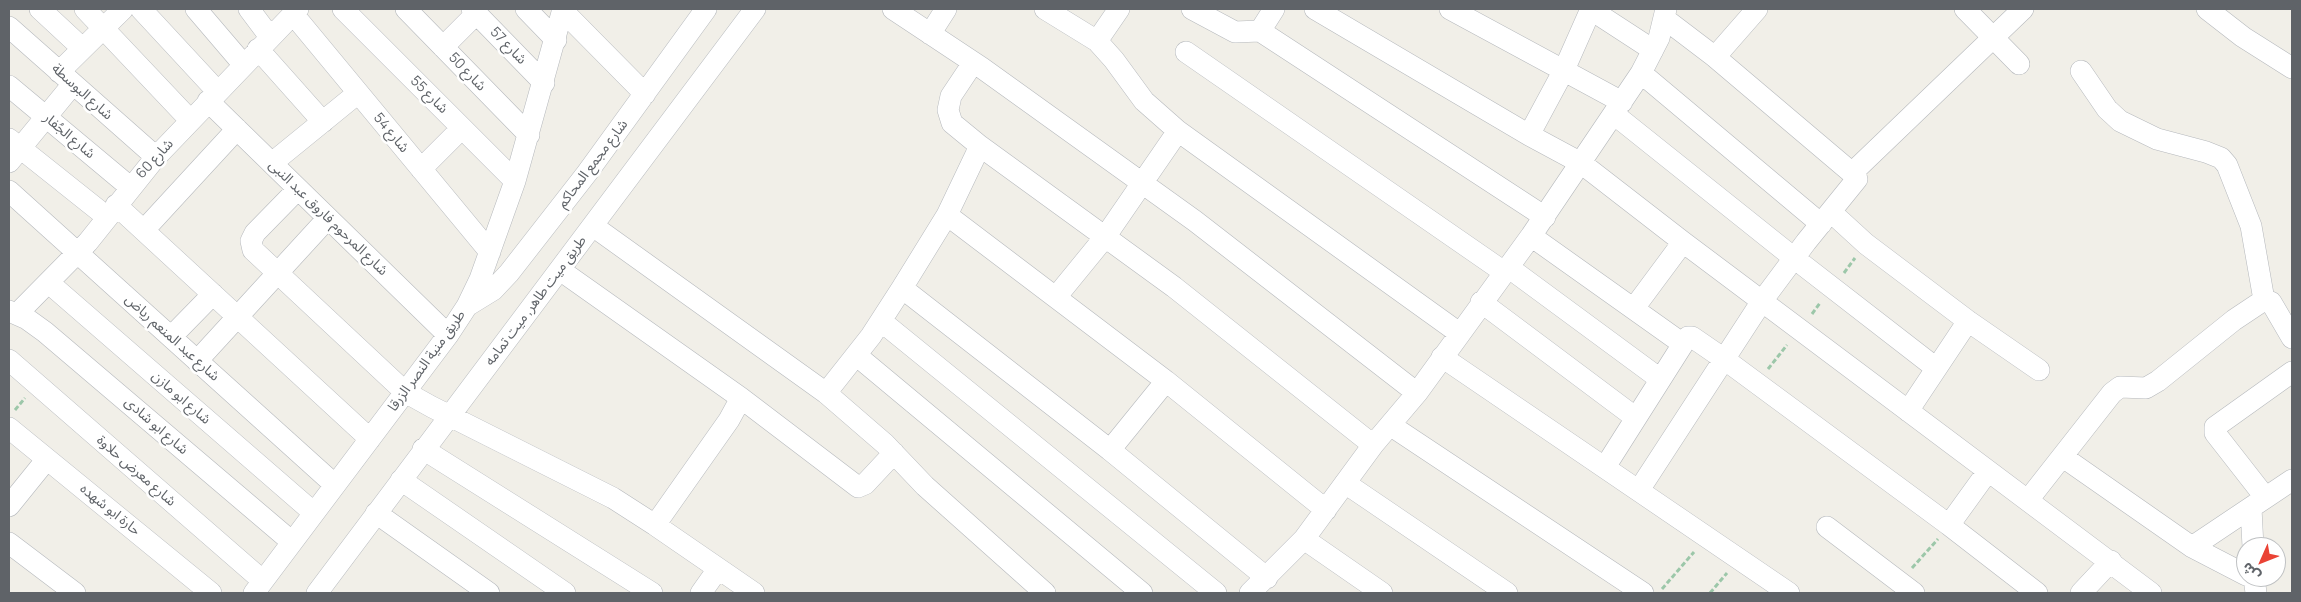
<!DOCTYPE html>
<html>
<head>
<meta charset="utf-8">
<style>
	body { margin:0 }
	#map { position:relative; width:2301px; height:602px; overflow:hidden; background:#f1efe8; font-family:Manrope,"Noto Sans Arabic",sans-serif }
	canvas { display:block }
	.frame { position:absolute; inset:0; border:10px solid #5f6368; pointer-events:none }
	.north { position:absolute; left:2236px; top:537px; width:50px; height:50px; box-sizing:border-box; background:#fff; border:1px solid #bfc1c3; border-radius:50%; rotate:226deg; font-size:14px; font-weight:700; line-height:20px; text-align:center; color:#5f6368 }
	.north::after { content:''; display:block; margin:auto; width:18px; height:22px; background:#ea4335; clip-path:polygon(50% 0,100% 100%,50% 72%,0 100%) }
</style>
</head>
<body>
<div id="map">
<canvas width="2301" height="602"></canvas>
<div class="frame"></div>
<div class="north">ش</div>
</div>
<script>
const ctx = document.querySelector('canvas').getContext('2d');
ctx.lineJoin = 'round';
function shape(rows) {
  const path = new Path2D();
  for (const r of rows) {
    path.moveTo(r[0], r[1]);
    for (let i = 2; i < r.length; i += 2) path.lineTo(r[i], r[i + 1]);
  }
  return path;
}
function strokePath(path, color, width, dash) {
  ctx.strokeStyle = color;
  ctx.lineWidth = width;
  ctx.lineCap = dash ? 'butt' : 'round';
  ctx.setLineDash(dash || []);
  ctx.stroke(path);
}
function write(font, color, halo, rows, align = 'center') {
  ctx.font = font + ' Manrope,"Noto Sans Arabic",sans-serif';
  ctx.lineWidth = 5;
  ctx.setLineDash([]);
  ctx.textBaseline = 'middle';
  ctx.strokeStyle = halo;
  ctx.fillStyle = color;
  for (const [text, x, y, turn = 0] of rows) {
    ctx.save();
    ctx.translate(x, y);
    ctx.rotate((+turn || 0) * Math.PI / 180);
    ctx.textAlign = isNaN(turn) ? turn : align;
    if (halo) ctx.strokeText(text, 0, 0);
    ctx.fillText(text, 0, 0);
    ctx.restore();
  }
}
const street = shape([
	[40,9,82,48],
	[85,9,190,120],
	[141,9,217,91],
	[196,9,243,64],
	[249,9,270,37],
	[343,9,515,181],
	[406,9,529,135],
	[472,9,544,83],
	[526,9,556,40],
	[893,9,982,68,1195,221,1417,393],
	[1045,9,1097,41,1114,60,1144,101,1178,131,1459,333],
	[1192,9,1235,32,1260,31,1545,217],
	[1315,9,1529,135,1581,163,1683,242,2151,593],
	[1450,9,1622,102],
	[1590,9,1653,50],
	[1965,9,2019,64],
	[2207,9,2243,37,2292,68],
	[562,10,645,94],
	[293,14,490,252],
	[9,27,156,157],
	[1260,31,1274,9],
	[930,34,946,9],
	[1097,41,1119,9],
	[443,47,477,13],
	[258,49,323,122],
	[1186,52,1504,272],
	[1715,57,1757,9],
	[2081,71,2107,109,2120,121,2157,139,2206,152,2221,158,2227,165,2251,226,2264,300],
	[59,72,123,9],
	[1641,73,1821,224],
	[9,86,130,187],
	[208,101,448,335],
	[1615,115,1794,258,1936,368],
	[1529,135,1564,70,1591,9],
	[9,139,107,217],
	[980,146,1174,287,1373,445],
	[9,162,73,84],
	[272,163,358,93],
	[421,169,462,128],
	[1852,173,2023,9],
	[298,189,255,233,251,241,253,250,405,392,432,407,613,498,655,525,754,593],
	[9,191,335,485],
	[116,205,370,439],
	[1831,212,1866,244,1968,321,2039,370],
	[947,215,1166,381,1326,510],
	[593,226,826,393,885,444,925,486,1045,593],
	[144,230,237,129],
	[1531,236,1683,344,1688,337,1692,337,1724,359,1949,525,2037,593],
	[1508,267,1660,379],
	[560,270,741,398],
	[49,283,314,513],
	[902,288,1110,450,1267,578],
	[1056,297,1105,237,1178,131],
	[1481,302,1636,418],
	[467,306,493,290,509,273,587,173,706,9],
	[1634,308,1683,242],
	[9,311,27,319,45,332,292,542],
	[17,314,88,242,156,157,298,9],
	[881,321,1216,593],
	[171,337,213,294],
	[856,355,1142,593],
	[1442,357,1789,593],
	[9,360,263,581],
	[197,361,328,218],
	[826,393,871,336,902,288,947,215,980,146,952,123,948,110,951,96,973,63],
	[1908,411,1968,321],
	[1390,425,1643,593],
	[9,428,211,593],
	[423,449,652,593],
	[1110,450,1166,381],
	[2063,457,2192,547,2246,575],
	[1605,467,1683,344],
	[401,480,565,593],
	[1345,483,1507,593],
	[1639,490,1762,301,1806,242,1857,179,1852,173,1715,57,1665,19],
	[2265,497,2215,433,2215,427,2292,372],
	[2028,500,2112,393,2120,387,2146,388,2158,381,2234,320,2264,300,2271,302,2292,338],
	[9,506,47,459],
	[2251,508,2253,547],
	[376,513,489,593],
	[655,525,729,420,741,398,858,487,865,484,894,453],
	[1949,525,1988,471],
	[1827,527,1914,593],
	[1304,539,1382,593],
	[9,543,75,593],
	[2192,547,2292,480],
	[2254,577,2256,593],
	[254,593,448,335,467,306,480,279,515,181,563,9],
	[317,593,755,9],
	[701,593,718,569],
	[1250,593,1304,539,1373,445,1417,393,1531,236,1641,73,1659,38,1666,9],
	[2081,593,2111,561]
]);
strokePath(street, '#b5b8bc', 22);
strokePath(shape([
	[1844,273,1855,258],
	[1812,314,1820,303],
	[1768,369,1787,345],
	[15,410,25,398],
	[1912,568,1938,539],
	[1662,589,1694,552],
	[1710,593,1727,573]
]), '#9cc7a9', 3, [5, 2.5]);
strokePath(street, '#fff', 21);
write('14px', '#5f6368', '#fff', [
	["شارع 57",508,46,46],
	["شارع 50",467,72,46],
	["شارع البوسطة",82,92,42],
	["شارع 55",429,95,45],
	["شارع 54",391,133,50],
	["شارع الجُفار",69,136,40],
	["شارع 60",155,159,-48],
	["شارع مجمع المحاكم",593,164,-53],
	["شارع المرحوم فاروق عبد النبى",328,218,44],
	["طريق ميت طاهر, ميت تمامه",536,301,-53],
	["شارع عبد المنعم رياض",172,338,42],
	["طريق منية النصر الزرقا",427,361,-54],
	["شارع ابو مازن",181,398,41],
	["شارع ابو شادى",156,426,41],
	["شارع معرض حلاوة",136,471,41],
	["حارة ابو شهده",110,510,39]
]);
</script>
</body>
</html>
